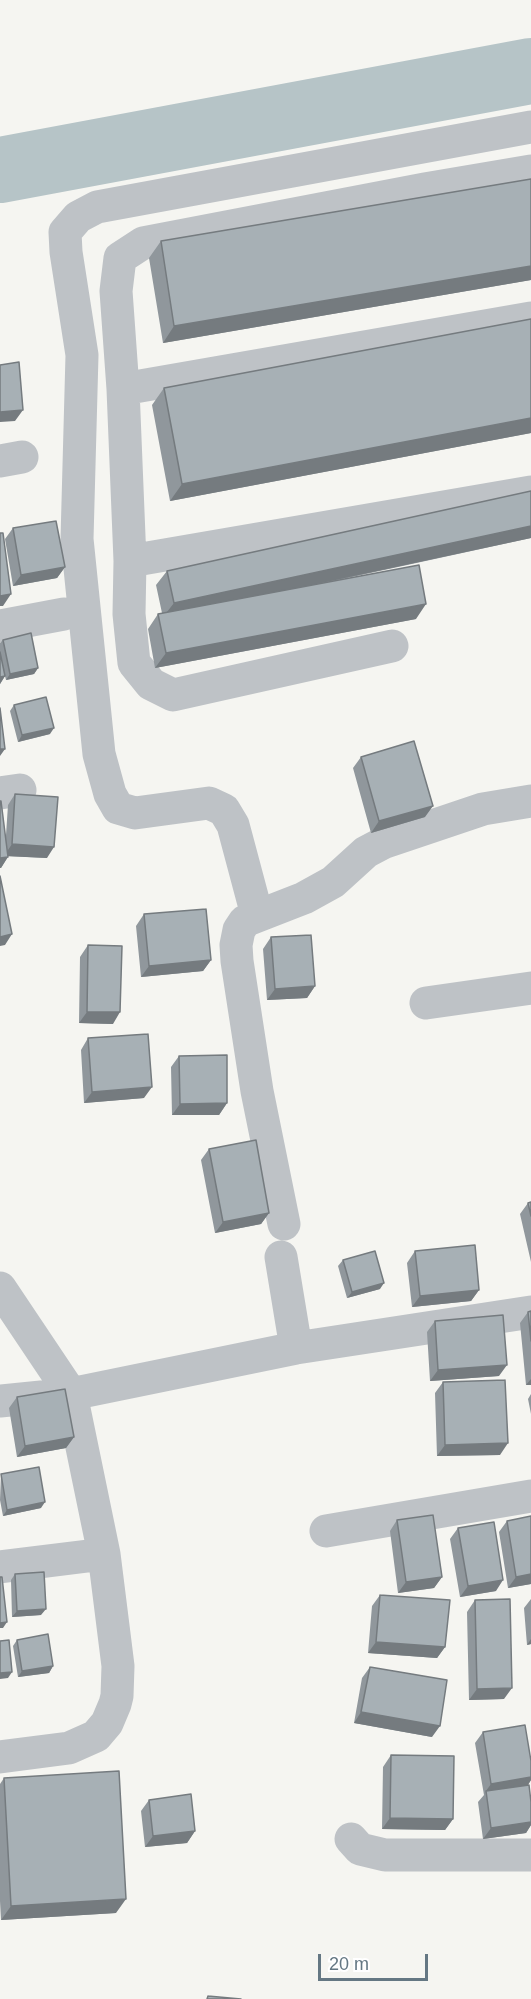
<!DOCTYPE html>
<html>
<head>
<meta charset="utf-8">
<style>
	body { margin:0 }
	#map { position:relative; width:531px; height:1999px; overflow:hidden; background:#f5f5f1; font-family:Arial,sans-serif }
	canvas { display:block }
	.scale { position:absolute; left:318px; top:1954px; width:110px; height:27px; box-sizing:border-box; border:3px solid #647783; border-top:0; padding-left:8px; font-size:18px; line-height:21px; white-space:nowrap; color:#647783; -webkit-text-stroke:4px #fff; paint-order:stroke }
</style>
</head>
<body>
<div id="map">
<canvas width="531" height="1999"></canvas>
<div class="scale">20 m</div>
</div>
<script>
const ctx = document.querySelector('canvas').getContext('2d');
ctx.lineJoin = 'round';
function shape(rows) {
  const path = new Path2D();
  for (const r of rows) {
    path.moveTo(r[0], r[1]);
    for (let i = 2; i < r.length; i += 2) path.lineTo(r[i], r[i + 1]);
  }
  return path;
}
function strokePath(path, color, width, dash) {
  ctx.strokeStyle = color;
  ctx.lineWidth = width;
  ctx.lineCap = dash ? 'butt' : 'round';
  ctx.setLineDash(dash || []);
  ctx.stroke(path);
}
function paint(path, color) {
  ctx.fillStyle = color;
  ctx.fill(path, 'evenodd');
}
strokePath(shape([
	[0,170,531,71]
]), '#b6c4c7', 66);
strokePath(shape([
	[123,389,531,318],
	[0,461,22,457],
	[130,561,531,492],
	[0,626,64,614],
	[392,646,173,695,151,684,134,663,129,614,130,561,123,389,116,291,120,258,143,243,425,189,531,171],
	[0,793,20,790],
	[257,915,233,825,224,810,209,803,135,813,118,808,110,794,99,754,77,539,82,355,66,252,65,232,78,217,97,207,531,127],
	[426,1003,531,988],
	[284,1224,257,1091,237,961,236,945,239,930,245,921,304,898,333,882,366,852,385,842,483,809,531,801],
	[281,1257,296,1348],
	[0,1288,71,1394,296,1348,531,1312],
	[0,1401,71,1394,104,1554,118,1666,117,1696,115,1704,107,1723,96,1736,69,1748,0,1757],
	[326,1531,531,1496],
	[0,1567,104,1554],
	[351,1839,360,1849,385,1855,531,1855]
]), '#bec2c6', 33);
paint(shape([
	[531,179,531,280,163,343,149,258,161,241],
	[531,319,531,433,170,501,152,405,164,388],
	[531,491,531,538,320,584,416,619,155,668,148,629,158,614,162,613,156,585,167,571],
	[13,528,65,567,57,578,13,586,5,539],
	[3,640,38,668,34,674,6,680,5,676,0,684,0,643],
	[14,705,50,734,18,742,10,711],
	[361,757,425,817,371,833,353,768],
	[15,794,47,858,8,856,1,868,6,835,8,805],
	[144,914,211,960,203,971,141,977,136,926],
	[271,937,315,986,307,998,267,1000,263,949],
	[88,945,113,1024,79,1023,80,957],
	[88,1038,144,1098,84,1103,81,1050],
	[179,1056,227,1103,219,1115,172,1115,171,1067],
	[209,1149,269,1213,261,1224,215,1233,201,1160],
	[531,1202,531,1262,520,1214,528,1203],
	[415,1251,479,1290,471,1301,412,1307,407,1263],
	[343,1260,380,1289,347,1298,338,1266],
	[531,1311,531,1385,526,1385,520,1323,528,1312],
	[435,1321,499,1376,430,1381,427,1332],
	[443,1382,500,1455,437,1456,435,1393],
	[531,1394,531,1414,528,1399],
	[17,1397,74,1437,66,1448,17,1457,9,1408],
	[1,1474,41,1508,3,1516,0,1500],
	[397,1520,442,1577,434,1588,398,1593,390,1531],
	[507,1521,531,1584,508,1588,499,1532],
	[458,1528,496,1591,460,1597,450,1539],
	[15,1574,41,1615,12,1617,11,1580],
	[380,1595,445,1647,437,1658,368,1653,372,1606],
	[531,1599,531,1644,527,1645,524,1608],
	[475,1600,504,1699,469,1700,467,1612],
	[17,1640,53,1666,49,1673,18,1677,13,1646],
	[370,1667,432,1737,354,1723,362,1678],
	[483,1732,531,1780,527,1786,531,1802,531,1825,526,1833,483,1839,478,1802,484,1795,475,1743],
	[391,1755,453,1819,445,1830,382,1829,383,1767],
	[4,1778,116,1913,1,1920,0,1901,0,1784],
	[149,1800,195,1831,187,1843,145,1847,141,1811]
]), '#90979c');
paint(shape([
	[531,266,531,280,163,343,174,326],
	[23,410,15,421,0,422,0,412],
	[531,418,531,433,170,501,182,484],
	[531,526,531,538,163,617,174,603],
	[65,567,57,578,13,586,21,575],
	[11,594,3,606,0,606,0,596],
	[426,604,416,619,155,668,166,653],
	[38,668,34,674,6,680,10,674],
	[5,676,0,684,0,677],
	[54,728,50,734,18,742,22,735],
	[0,749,5,749,0,756],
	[433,806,425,817,371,833,379,821],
	[12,844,54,847,47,858,4,856],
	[8,857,1,868,0,868,0,858],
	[12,934,5,945,0,946,0,937],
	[211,960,203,971,141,977,149,966],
	[315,986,307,998,267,1000,275,989],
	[87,1012,120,1012,113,1024,79,1023],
	[152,1087,144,1098,84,1103,92,1092],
	[227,1103,219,1115,172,1115,180,1104],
	[269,1213,261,1224,215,1233,223,1222],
	[384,1283,380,1289,347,1298,352,1292],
	[479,1290,471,1301,412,1307,420,1296],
	[507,1365,499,1376,430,1381,438,1370],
	[531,1379,531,1385,526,1385],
	[74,1437,66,1448,17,1457,25,1446],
	[508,1443,500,1455,437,1456,445,1445],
	[45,1502,41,1508,3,1516,7,1510],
	[531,1574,531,1584,508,1588,516,1577],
	[442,1577,434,1588,398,1593,406,1582],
	[503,1580,496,1591,460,1597,468,1586],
	[46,1609,41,1615,12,1617,17,1611],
	[7,1622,3,1628,0,1628,0,1623],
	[531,1639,531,1644,527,1645],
	[376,1642,445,1647,437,1658,368,1653],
	[53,1666,49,1673,18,1677,22,1671],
	[12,1672,8,1678,0,1679,0,1673],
	[512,1688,504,1699,469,1700,477,1689],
	[361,1712,440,1726,432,1737,354,1723],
	[531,1777,531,1780,526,1788,486,1791,483,1795,491,1784],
	[390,1818,453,1819,445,1830,382,1829],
	[531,1822,531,1825,526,1833,483,1839,491,1828],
	[195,1831,187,1843,145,1847,153,1836],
	[126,1899,116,1913,1,1920,11,1906]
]), '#757b7f');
const building = shape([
	[531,179,531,266,174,326,161,241,531,179],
	[531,319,531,418,182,484,164,388,531,319],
	[19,362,23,410,0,412,0,365,19,362],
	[531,491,531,526,174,603,167,571,531,491],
	[56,521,65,567,21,575,13,528,56,521],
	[0,533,3,533,11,594,0,596,0,533],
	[419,565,426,604,166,653,158,614,419,565],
	[31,633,38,668,10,674,3,640,31,633],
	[0,652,5,676,0,677,0,652],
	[46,697,54,728,22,735,14,705,46,697],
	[0,708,5,749,0,749,0,708],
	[414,741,433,806,379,821,361,757,414,741],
	[15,794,58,797,54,847,12,844,15,794],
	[0,801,1,801,8,857,0,858,0,801],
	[0,876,12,934,0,937,0,876],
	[206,909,211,960,149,966,144,914,206,909],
	[311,935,315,986,275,989,271,937,311,935],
	[88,945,122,946,120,1012,87,1012,88,945],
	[148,1034,152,1087,92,1092,88,1038,148,1034],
	[227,1055,227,1103,180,1104,179,1056,227,1055],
	[256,1140,269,1213,223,1222,209,1149,256,1140],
	[531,1202,531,1216,528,1203,531,1202],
	[475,1245,479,1290,420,1296,415,1251,475,1245],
	[375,1251,384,1283,352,1292,343,1260,375,1251],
	[531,1311,531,1341,528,1312,531,1311],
	[503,1315,507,1365,438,1370,435,1321,503,1315],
	[505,1380,508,1443,445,1445,443,1382,505,1380],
	[65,1389,74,1437,25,1446,17,1397,65,1389],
	[39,1467,45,1502,7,1510,1,1474,39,1467],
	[433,1515,442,1577,406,1582,397,1520,433,1515],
	[531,1516,531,1574,516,1577,507,1521,531,1516],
	[494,1522,503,1580,468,1586,458,1528,494,1522],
	[44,1572,46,1609,17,1611,15,1574,44,1572],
	[0,1577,2,1577,7,1622,0,1623,0,1577],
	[380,1595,450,1600,445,1647,376,1642,380,1595],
	[510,1599,512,1688,477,1689,475,1600,510,1599],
	[48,1634,53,1666,22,1671,17,1640,48,1634],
	[9,1640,12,1672,0,1673,0,1641,9,1640],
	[370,1667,447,1680,440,1726,361,1712,370,1667],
	[525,1725,531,1761,531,1777,491,1784,483,1732,525,1725],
	[391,1755,454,1756,453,1819,390,1818,391,1755],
	[119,1771,126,1899,11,1906,4,1778,119,1771],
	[529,1785,531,1802,531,1822,491,1828,486,1791,529,1785],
	[191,1794,195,1831,153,1836,149,1800,191,1794],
	[208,1996,241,1999,207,1999,208,1996]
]);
paint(building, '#a7b0b5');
strokePath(building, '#757b7f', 1.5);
</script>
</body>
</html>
